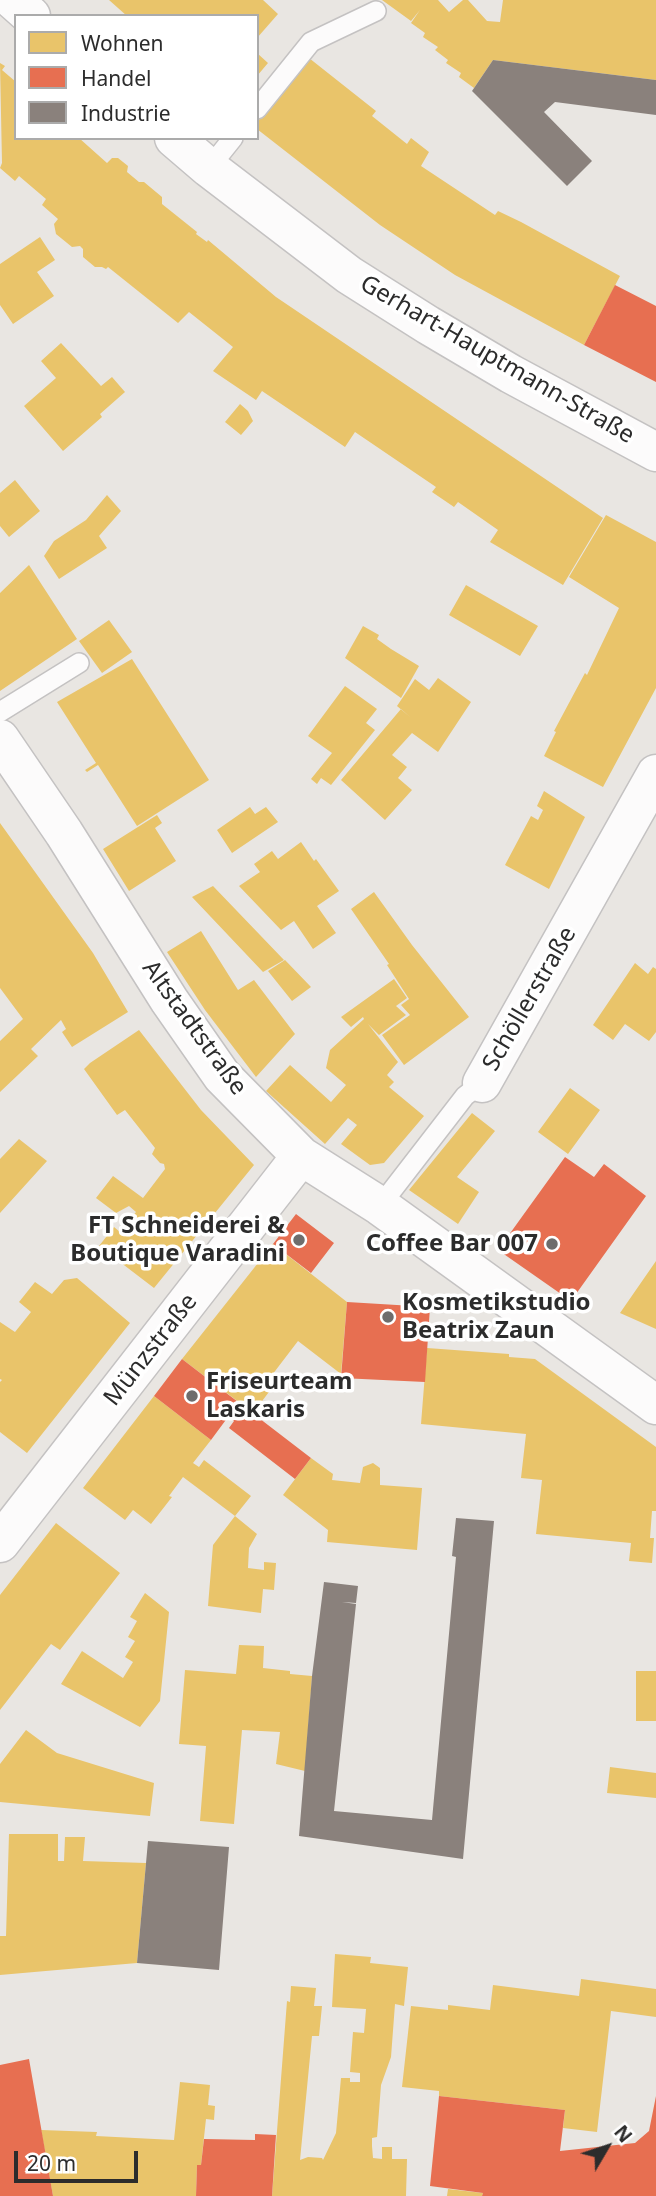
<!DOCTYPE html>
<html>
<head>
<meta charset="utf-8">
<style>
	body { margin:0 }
	#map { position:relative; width:656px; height:2196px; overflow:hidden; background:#e9e6e2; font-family:"Noto Sans",sans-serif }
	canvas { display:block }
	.legend { position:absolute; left:14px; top:14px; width:245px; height:126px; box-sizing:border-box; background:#fff; border:2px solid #ababab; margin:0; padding:9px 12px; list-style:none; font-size:21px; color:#2c2c2c }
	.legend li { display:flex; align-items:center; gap:14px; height:35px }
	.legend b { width:35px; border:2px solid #ababab }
	.north { position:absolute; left:572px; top:2112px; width:70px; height:70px; -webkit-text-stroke:5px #fff; paint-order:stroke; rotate:51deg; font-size:19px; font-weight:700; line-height:28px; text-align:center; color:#2c2c2c }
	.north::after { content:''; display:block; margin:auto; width:24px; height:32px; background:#2c2c2c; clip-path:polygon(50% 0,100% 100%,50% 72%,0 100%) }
	.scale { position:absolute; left:14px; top:2151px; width:124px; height:32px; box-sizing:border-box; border:4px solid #2c2c2c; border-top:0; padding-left:9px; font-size:21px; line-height:24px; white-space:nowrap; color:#2c2c2c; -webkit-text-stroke:5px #fff; paint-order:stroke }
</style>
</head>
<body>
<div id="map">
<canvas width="656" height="2196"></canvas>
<ul class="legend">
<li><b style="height:19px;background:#e9c46a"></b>Wohnen</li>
<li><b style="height:19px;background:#e76f51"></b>Handel</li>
<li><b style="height:19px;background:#8a817c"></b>Industrie</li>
</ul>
<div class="north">N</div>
<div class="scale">20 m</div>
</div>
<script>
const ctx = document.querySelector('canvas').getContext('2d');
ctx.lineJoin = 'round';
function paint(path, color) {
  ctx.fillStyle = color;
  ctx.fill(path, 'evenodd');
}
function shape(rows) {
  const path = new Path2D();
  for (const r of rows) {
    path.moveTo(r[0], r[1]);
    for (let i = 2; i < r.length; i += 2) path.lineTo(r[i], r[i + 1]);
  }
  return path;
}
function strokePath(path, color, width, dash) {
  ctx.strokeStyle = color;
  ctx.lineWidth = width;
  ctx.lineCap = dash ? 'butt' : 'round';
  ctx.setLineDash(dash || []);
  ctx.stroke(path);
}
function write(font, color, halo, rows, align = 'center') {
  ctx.font = font + ' "Noto Sans",sans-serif';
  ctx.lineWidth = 7;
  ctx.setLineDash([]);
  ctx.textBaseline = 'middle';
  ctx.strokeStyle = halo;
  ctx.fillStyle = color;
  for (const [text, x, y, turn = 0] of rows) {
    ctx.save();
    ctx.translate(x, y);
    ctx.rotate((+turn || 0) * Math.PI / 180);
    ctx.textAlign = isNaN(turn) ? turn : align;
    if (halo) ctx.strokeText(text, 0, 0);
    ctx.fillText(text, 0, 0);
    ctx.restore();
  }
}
paint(shape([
	[109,0,263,0,278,14,257,38,257,16,127,16],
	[382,0,438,0,449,12,463,0,468,0,487,21,500,22,503,0,656,0,656,80,493,60,474,88,459,77,461,73,446,63,448,60,435,50,438,47,423,37,425,33,411,23,420,10,411,21],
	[257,53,268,63,257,76],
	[309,58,376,111,372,116,407,144,411,138,429,152,421,166,495,215,498,211,521,222,620,276,584,345,455,275,380,225,257,129,257,122],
	[0,63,5,66,2,70,16,82,16,138,79,138,107,163,112,158,118,158,128,166,127,172,139,182,144,182,162,197,162,204,197,232,196,234,207,242,208,240,276,297,603,518,563,585,490,542,498,530,458,502,454,507,432,492,436,487,355,432,345,447,262,391,256,400,213,371,233,347,189,312,178,323,108,267,106,269,102,267,95,267,83,257,83,249,80,246,72,247,56,234,54,224,58,219,42,205,46,199,19,176,15,181,0,168,2,163],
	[40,237,55,260,37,272,54,296,13,324,0,305,0,264],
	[61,343,101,386,112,377,125,392,100,414,102,417,63,451,24,406,56,378,41,361],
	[240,404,248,411,253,421,241,435,225,422],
	[15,480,40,511,9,537,0,526,0,493],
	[107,495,121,511,99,536,107,548,59,579,44,556,54,541,86,520],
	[606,515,656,542,656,688,603,787,544,756,556,732,554,731,585,673,587,675,619,608,569,577],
	[29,565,77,639,0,691,0,593],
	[466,585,538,626,520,656,449,615],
	[109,620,132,652,102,673,79,641],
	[363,626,379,635,377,639,391,649,419,666,401,698,345,658],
	[132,659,209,780,137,826,98,765,87,772,85,770,96,763,57,702],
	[438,678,471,702,438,752,412,733,392,755,407,767,398,778,412,790,385,820,341,780,401,709,410,717,397,706,415,679,429,690],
	[345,686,377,709,366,723,375,730,331,785,321,778,317,784,311,779,332,753,308,736],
	[544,791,585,817,549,889,505,865,531,816,538,820,543,810,537,806],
	[250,807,255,814,266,807,278,822,232,853,217,830],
	[157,815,162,823,155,828,176,861,129,891,103,849],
	[0,823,93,953,128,1012,72,1047,62,1032,66,1029,61,1020,31,1049,38,1056,0,1092,0,1041,23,1019,0,988],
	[301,842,314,861,316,859,339,891,317,906,336,933,313,949,294,921,281,930,239,886,260,872,254,864,272,851,278,859],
	[213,886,284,960,263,972,192,897],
	[374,892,412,945,469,1017,404,1065,382,1035,410,1015,401,1005,409,999,387,965,389,964,351,909],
	[201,931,238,990,254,980,295,1034,256,1077,205,1010,167,952],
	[285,960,311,987,292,1001,268,971],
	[635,963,648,974,653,967,656,969,656,1032,649,1041,625,1024,613,1040,593,1025],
	[394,979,407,998,396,1006,406,1015,379,1035,368,1024,398,1062,387,1075,394,1082,389,1087,424,1116,384,1163,370,1165,341,1144,357,1125,348,1118,325,1144,266,1091,290,1065,331,1102,346,1085,326,1068,330,1050,364,1019,363,1017,351,1027,341,1017],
	[139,1030,201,1110,254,1165,154,1288,99,1246,114,1227,120,1232,136,1212,129,1206,116,1213,96,1198,113,1176,143,1198,165,1169,164,1164,160,1163,152,1154,155,1148,125,1110,117,1115,84,1069,90,1063],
	[570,1088,600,1110,568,1154,538,1132],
	[472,1113,495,1131,457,1177,479,1192,458,1224,409,1190],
	[19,1139,47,1161,0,1213,0,1159],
	[273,1244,347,1302,341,1374,298,1341,269,1379,275,1384,253,1413,182,1359],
	[656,1261,656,1329,620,1313],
	[77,1278,130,1323,27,1453,0,1432,0,1382,2,1380,0,1379,0,1322,15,1332,31,1312,19,1302,35,1282,52,1294,64,1280],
	[427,1348,509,1354,509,1357,535,1359,656,1447,656,1511,652,1511,650,1538,654,1538,652,1563,629,1561,631,1543,536,1534,542,1480,521,1478,526,1434,421,1424],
	[154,1396,211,1440,193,1463,199,1467,204,1460,251,1496,235,1516,257,1534,249,1548,248,1568,264,1570,264,1562,276,1563,274,1590,263,1589,261,1613,208,1606,213,1545,235,1516,183,1477,169,1496,172,1497,151,1524,133,1510,125,1520,83,1488],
	[311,1458,333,1474,332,1480,360,1483,363,1467,373,1463,380,1468,380,1485,422,1488,417,1550,327,1542,328,1530,283,1495],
	[56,1523,120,1573,60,1650,51,1644,0,1710,0,1595],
	[145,1593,169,1612,160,1701,140,1727,61,1684,82,1651,123,1678,133,1662,125,1657,135,1641,128,1637,137,1621,130,1617],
	[239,1645,264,1646,263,1668,290,1671,290,1674,312,1676,305,1771,276,1764,280,1732,242,1730,234,1824,200,1821,206,1746,179,1744,185,1670,236,1674],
	[636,1671,656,1671,656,1721,636,1721],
	[26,1730,57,1753,154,1783,150,1816,0,1802,0,1764],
	[610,1767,656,1773,656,1798,607,1793],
	[9,1834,58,1834,58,1861,64,1861,65,1837,85,1837,83,1861,146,1863,137,1963,0,1975,0,1936,6,1936],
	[335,1954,371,1957,370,1963,408,1967,404,2006,395,2004,391,2057,381,2085,377,2137,372,2138,372,2146,373,2158,382,2159,382,2147,392,2147,392,2159,407,2159,406,2196,272,2196,287,2001,290,2002,291,1986,316,1988,314,2006,322,2006,319,2036,312,2036,300,2160,308,2157,322,2158,323,2160,336,2133,341,2078,350,2078,350,2082,360,2082,360,2073,350,2072,353,2032,364,2033,366,2009,332,2007],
	[581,1979,656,1989,656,2017,611,2011,597,2132,563,2128,565,2110,439,2096,439,2091,402,2087,411,2006,448,2010,448,2005,490,2010,493,1985,579,1996],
	[180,2082,210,2085,208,2105,215,2106,214,2120,206,2119,201,2165,197,2165,196,2196,53,2196,41,2130,97,2132,96,2136,174,2140],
	[448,2189,483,2193,482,2196,447,2196]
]), '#e9c46a');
paint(shape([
	[615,285,656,306,656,382,584,345],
	[565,1157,594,1177,604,1164,646,1196,571,1301,498,1250],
	[296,1214,334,1243,311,1273,273,1244],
	[347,1302,430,1307,425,1382,341,1378],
	[182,1359,311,1458,295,1479,229,1428,234,1421,228,1417,211,1440,154,1396],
	[29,2059,53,2196,0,2196,0,2065],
	[439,2096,565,2110,560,2151,635,2143,649,2131,656,2096,656,2196,482,2196,483,2193,430,2186],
	[255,2134,276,2135,272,2196,196,2196,197,2165,201,2165,204,2139,255,2140]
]), '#e76f51');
paint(shape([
	[493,60,656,80,656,115,555,102,544,112,592,161,567,186,472,91],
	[456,1518,494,1521,463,1859,299,1836,312,1676,324,1582,358,1586,356,1603,342,1602,356,1604,334,1811,432,1820,456,1557,452,1556],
	[148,1841,229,1847,219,1970,137,1963]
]), '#8a817c');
const lane = shape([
	[257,109,311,42,376,11],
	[209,168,233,138],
	[0,712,79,663],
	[380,1206,465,1096,482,1083]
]);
const street = shape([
	[13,0,31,16],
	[174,138,209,168,349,275,428,325,511,374,656,452],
	[0,739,64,833,169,1000,222,1076,301,1156,380,1206,656,1405],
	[482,1083,656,774],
	[0,1543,301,1156]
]);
strokePath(lane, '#c4c2c2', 22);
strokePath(street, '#c4c2c2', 41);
strokePath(lane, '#fcfbfb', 19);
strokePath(street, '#fcfbfb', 38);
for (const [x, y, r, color] of [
	[299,1240,7,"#6e6d6c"],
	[552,1244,7,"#6e6d6c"],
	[388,1317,7,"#6e6d6c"],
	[192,1396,7,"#6e6d6c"]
]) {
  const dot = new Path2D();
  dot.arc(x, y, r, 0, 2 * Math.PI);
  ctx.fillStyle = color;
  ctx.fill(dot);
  strokePath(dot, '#fff', 2.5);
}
write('24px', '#2c2c2c', '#fff', [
	["Gerhart-Hauptmann-Straße",497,360,30],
	["Schöllerstraße",530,999,-60],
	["Altstadtstraße",194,1028,54],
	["Münzstraße",151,1350,-52]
]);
write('bold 24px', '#2c2c2c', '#fff', [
	["FT Schneiderei &",285,1226],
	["Boutique Varadini",285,1254],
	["Coffee Bar 007",538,1244],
	["Kosmetikstudio",402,1303,"left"],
	["Beatrix Zaun",402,1331,"left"],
	["Friseurteam",206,1382,"left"],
	["Laskaris",206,1410,"left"]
], 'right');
</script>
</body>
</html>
